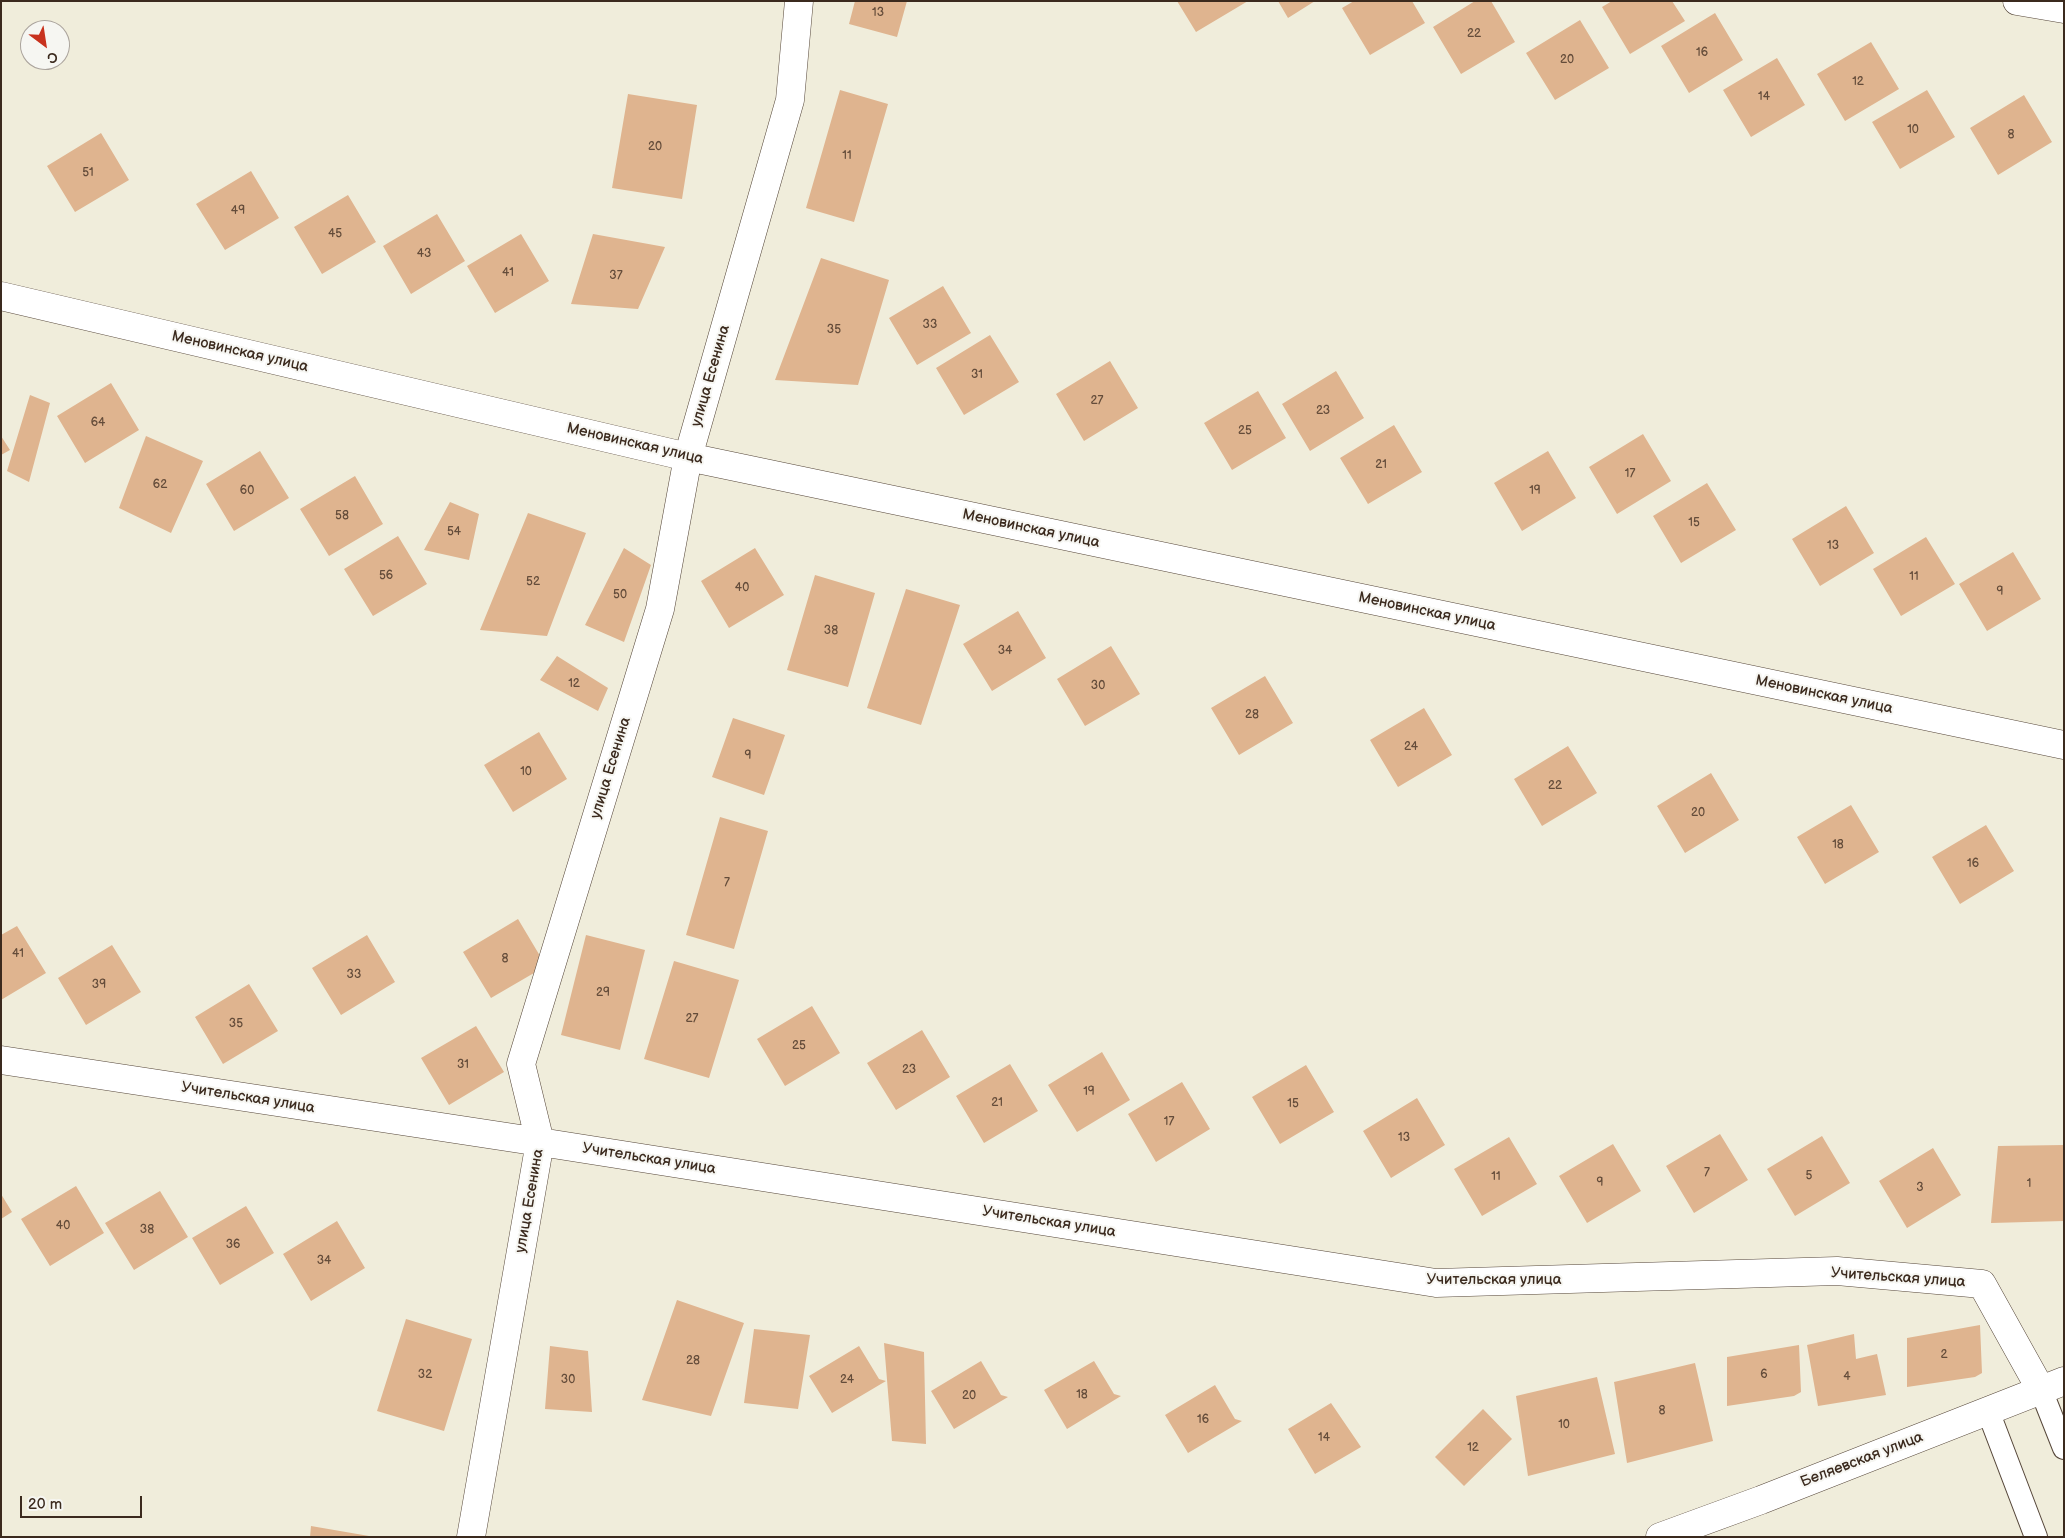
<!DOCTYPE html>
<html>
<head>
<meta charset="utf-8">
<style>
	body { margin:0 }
	#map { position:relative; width:2065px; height:1538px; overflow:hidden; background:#f0eddb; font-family:"Balsamiq Sans",sans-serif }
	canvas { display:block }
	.frame { position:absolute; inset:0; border:2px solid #3b2a1e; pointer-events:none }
	.north { position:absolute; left:20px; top:20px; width:50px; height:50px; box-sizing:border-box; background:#f6f6f2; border:1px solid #aba49d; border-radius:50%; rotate:149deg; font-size:14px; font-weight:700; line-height:20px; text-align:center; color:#3b2a1e }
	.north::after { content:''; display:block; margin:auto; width:18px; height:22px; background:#c8321e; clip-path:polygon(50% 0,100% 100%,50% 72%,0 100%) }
	.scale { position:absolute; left:20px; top:1496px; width:122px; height:22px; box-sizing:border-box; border:2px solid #3b2a1e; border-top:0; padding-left:6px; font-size:15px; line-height:18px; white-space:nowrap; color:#3b2a1e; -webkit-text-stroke:4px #f6f6f2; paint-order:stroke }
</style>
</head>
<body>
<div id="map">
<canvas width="2065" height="1538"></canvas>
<div class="frame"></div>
<div class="north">С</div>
<div class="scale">20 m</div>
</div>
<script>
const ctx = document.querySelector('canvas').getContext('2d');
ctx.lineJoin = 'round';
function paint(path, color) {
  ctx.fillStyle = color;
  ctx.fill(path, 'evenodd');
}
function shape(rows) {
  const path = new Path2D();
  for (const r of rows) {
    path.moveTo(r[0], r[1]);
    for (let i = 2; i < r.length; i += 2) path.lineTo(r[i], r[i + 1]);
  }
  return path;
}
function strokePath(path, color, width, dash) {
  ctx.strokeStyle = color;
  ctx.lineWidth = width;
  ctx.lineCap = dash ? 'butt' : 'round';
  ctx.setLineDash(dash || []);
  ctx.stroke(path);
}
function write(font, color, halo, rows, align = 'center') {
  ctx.font = font + ' "Balsamiq Sans",sans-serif';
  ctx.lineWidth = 4;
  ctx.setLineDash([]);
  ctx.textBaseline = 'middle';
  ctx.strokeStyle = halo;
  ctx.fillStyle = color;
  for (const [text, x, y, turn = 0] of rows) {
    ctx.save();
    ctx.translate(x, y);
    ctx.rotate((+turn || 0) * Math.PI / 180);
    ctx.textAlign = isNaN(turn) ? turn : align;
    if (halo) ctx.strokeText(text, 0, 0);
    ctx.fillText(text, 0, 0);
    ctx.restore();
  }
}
paint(shape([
	[855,1,907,1,897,37,849,24],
	[1177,1,1248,1,1196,32],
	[1278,1,1315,1,1288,18],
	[1354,1,1412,1,1425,23,1370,55,1342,8],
	[1475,1,1491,1,1515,42,1461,74,1433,27],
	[1612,1,1672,1,1685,21,1630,54,1602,7],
	[1715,13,1743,60,1689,93,1661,46],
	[1580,20,1609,68,1555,100,1526,53],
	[1871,42,1899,89,1845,121,1817,74],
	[1777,58,1805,105,1751,137,1723,90],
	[840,90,888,104,854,222,806,208],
	[1927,90,1955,137,1900,169,1872,122],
	[628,94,697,105,682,199,612,188],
	[2024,95,2052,142,1998,175,1970,128],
	[101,133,129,180,75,212,47,166],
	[251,171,279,218,225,250,196,204],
	[348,195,376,242,322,274,294,227],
	[437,214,465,261,411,294,383,246],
	[521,234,549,281,495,313,467,266],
	[593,234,665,247,638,309,571,304],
	[821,258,889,280,858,385,775,380],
	[943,286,971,333,917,365,889,318],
	[990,335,1019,382,964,415,936,368],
	[1110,361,1138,408,1084,441,1056,394],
	[1336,371,1364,418,1310,451,1282,404],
	[111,383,139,430,85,463,57,416],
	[1258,391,1286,438,1232,470,1204,423],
	[30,395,50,403,29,482,7,471],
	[1394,425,1422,472,1368,504,1340,458],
	[1643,434,1671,481,1617,514,1589,467],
	[1,436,10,450,1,455],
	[146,436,203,461,171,533,119,508],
	[260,451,289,498,234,531,206,484],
	[1548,451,1576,498,1522,531,1494,483],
	[355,476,383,524,329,556,300,509],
	[1707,483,1736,530,1681,563,1653,516],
	[450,502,479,514,469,560,424,550],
	[1846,506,1874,553,1820,586,1792,539],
	[528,513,586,533,547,636,480,630],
	[398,536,427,584,373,616,344,569],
	[1926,537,1955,584,1901,616,1873,569],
	[624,548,651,565,624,642,585,625],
	[755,548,784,595,729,628,701,581],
	[2013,552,2041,599,1987,631,1959,584],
	[815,575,875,593,848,687,787,670],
	[906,589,960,605,921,725,867,708],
	[1018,611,1046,658,992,691,963,644],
	[1111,646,1140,694,1085,726,1057,679],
	[557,656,608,688,598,711,540,680],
	[1265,676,1293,723,1239,755,1211,708],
	[1424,708,1452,755,1398,787,1370,740],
	[733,718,785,735,764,795,712,777],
	[539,732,567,779,513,812,484,765],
	[1568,746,1597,793,1542,826,1514,779],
	[1711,773,1739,820,1685,853,1657,806],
	[1851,805,1879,852,1825,884,1797,837],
	[720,817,768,831,734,949,686,935],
	[1986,825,2014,871,1960,904,1932,857],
	[518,919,546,966,491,998,463,952],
	[17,926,46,973,1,1000,1,935],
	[367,935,395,982,341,1015,312,968],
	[586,935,645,950,620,1050,561,1035],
	[112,945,141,992,86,1025,58,978],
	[674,961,739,980,709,1078,644,1059],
	[249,984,278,1031,223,1064,195,1017],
	[812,1006,840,1053,785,1086,757,1039],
	[476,1026,504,1072,449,1105,421,1058],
	[922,1030,950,1077,896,1110,867,1063],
	[1102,1052,1130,1100,1077,1132,1048,1085],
	[1010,1064,1038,1111,984,1143,956,1096],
	[1306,1065,1334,1112,1280,1144,1252,1097],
	[1182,1082,1210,1129,1156,1162,1128,1114],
	[1417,1098,1445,1145,1391,1178,1363,1131],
	[1720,1134,1748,1180,1694,1213,1666,1166],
	[1822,1136,1850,1183,1795,1216,1767,1169],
	[1509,1137,1537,1184,1482,1216,1454,1169],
	[1613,1144,1641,1191,1587,1223,1559,1176],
	[2064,1145,2064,1221,1991,1223,1998,1146],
	[1933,1148,1961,1195,1907,1228,1879,1181],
	[76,1186,104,1233,50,1266,21,1219],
	[160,1191,188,1237,134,1270,105,1223],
	[1,1194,12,1212,1,1219],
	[246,1206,274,1253,220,1285,192,1238],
	[337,1221,365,1268,311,1301,283,1254],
	[677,1300,744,1323,711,1416,642,1400],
	[406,1319,472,1339,444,1431,377,1411],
	[1980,1325,1982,1373,1975,1377,1907,1387,1907,1338],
	[754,1329,810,1335,798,1409,744,1403],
	[1854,1334,1856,1359,1877,1354,1886,1395,1818,1406,1807,1345],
	[884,1343,924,1352,926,1444,892,1441],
	[1799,1345,1801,1392,1794,1396,1727,1406,1727,1357],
	[550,1346,588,1351,592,1412,545,1409],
	[859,1346,879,1379,886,1381,832,1413,809,1376],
	[981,1361,1001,1395,1008,1397,954,1429,931,1391],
	[1094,1361,1114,1394,1121,1396,1067,1429,1044,1390],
	[1695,1363,1713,1441,1627,1463,1614,1382],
	[1597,1377,1615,1454,1528,1476,1516,1396],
	[1215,1385,1235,1419,1242,1421,1188,1453,1165,1415],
	[1331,1403,1361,1447,1315,1474,1288,1429],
	[1483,1409,1512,1439,1464,1486,1435,1457],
	[311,1526,369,1536,369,1537,310,1537]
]), '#dfb48f');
const service = shape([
	[2041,1390,2064,1448],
	[1988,1411,2036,1537]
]);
const minor = shape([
	[2017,1,2064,9],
	[1,296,688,457,2064,745],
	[1,1060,540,1142,1436,1283,1837,1271,1982,1284,2041,1390],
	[471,1537,540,1142,521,1064,660,609,688,457,790,100,799,1]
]);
const primary = shape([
	[1660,1537,1761,1500,2064,1381]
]);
strokePath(service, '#56473a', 24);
strokePath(minor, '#56473a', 29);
strokePath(primary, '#56473a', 29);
strokePath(service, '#fff', 22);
strokePath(minor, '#fff', 28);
strokePath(primary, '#fff', 28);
write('12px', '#644c3a', null, [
	["13",878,13],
	["22",1474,34],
	["16",1702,53],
	["20",1567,60],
	["12",1858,82],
	["14",1764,97],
	["10",1913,130],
	["8",2011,135],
	["20",655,147],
	["11",847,156],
	["51",88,173],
	["49",238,211],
	["45",335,234],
	["43",424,254],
	["41",508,273],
	["37",616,276],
	["33",930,325],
	["35",834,330],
	["31",977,375],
	["27",1097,401],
	["23",1323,411],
	["64",98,423],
	["25",1245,431],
	["21",1381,465],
	["17",1630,474],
	["62",160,485],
	["60",247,491],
	["19",1535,491],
	["58",342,516],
	["15",1694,523],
	["54",454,532],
	["13",1833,546],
	["56",386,576],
	["11",1914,577],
	["52",533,582],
	["40",742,588],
	["9",2000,592],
	["50",620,595],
	["38",831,631],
	["34",1005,651],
	["12",574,684],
	["30",1098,686],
	["28",1252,715],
	["24",1411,747],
	["9",748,756],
	["10",526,772],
	["22",1555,786],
	["20",1698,813],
	["18",1838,845],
	["16",1973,864],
	["7",727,883],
	["41",18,954],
	["8",505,959],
	["33",354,975],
	["39",99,985],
	["29",603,993],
	["27",692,1019],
	["35",236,1024],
	["25",799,1046],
	["31",463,1065],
	["23",909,1070],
	["19",1089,1092],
	["21",997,1103],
	["15",1293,1104],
	["17",1169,1122],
	["13",1404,1138],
	["7",1707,1173],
	["5",1809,1176],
	["11",1496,1177],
	["9",1600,1183],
	["1",2029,1184],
	["3",1920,1188],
	["40",63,1226],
	["38",147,1230],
	["36",233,1245],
	["34",324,1261],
	["2",1944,1355],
	["28",693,1361],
	["32",425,1375],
	["6",1764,1375],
	["4",1847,1377],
	["30",568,1380],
	["24",847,1380],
	["18",1082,1395],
	["20",969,1396],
	["8",1662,1411],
	["16",1203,1420],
	["10",1564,1425],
	["14",1324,1438],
	["12",1473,1448]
]);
write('15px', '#3b2a1e', '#f6f6f2', [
	["Меновинская улица",240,352,13],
	["улица Есенина",711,376,-74],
	["Меновинская улица",635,444,13],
	["Меновинская улица",1031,529,12],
	["Меновинская улица",1427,612,12],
	["Меновинская улица",1824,695,12],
	["улица Есенина",611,768,-73],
	["Учительская улица",248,1098,9],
	["Учительская улица",649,1159,9],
	["улица Есенина",530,1201,-80],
	["Учительская улица",1049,1222,9],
	["Учительская улица",1898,1278,4],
	["Учительская улица",1494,1280],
	["Беляевская улица",1862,1460,-21]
]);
</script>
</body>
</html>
